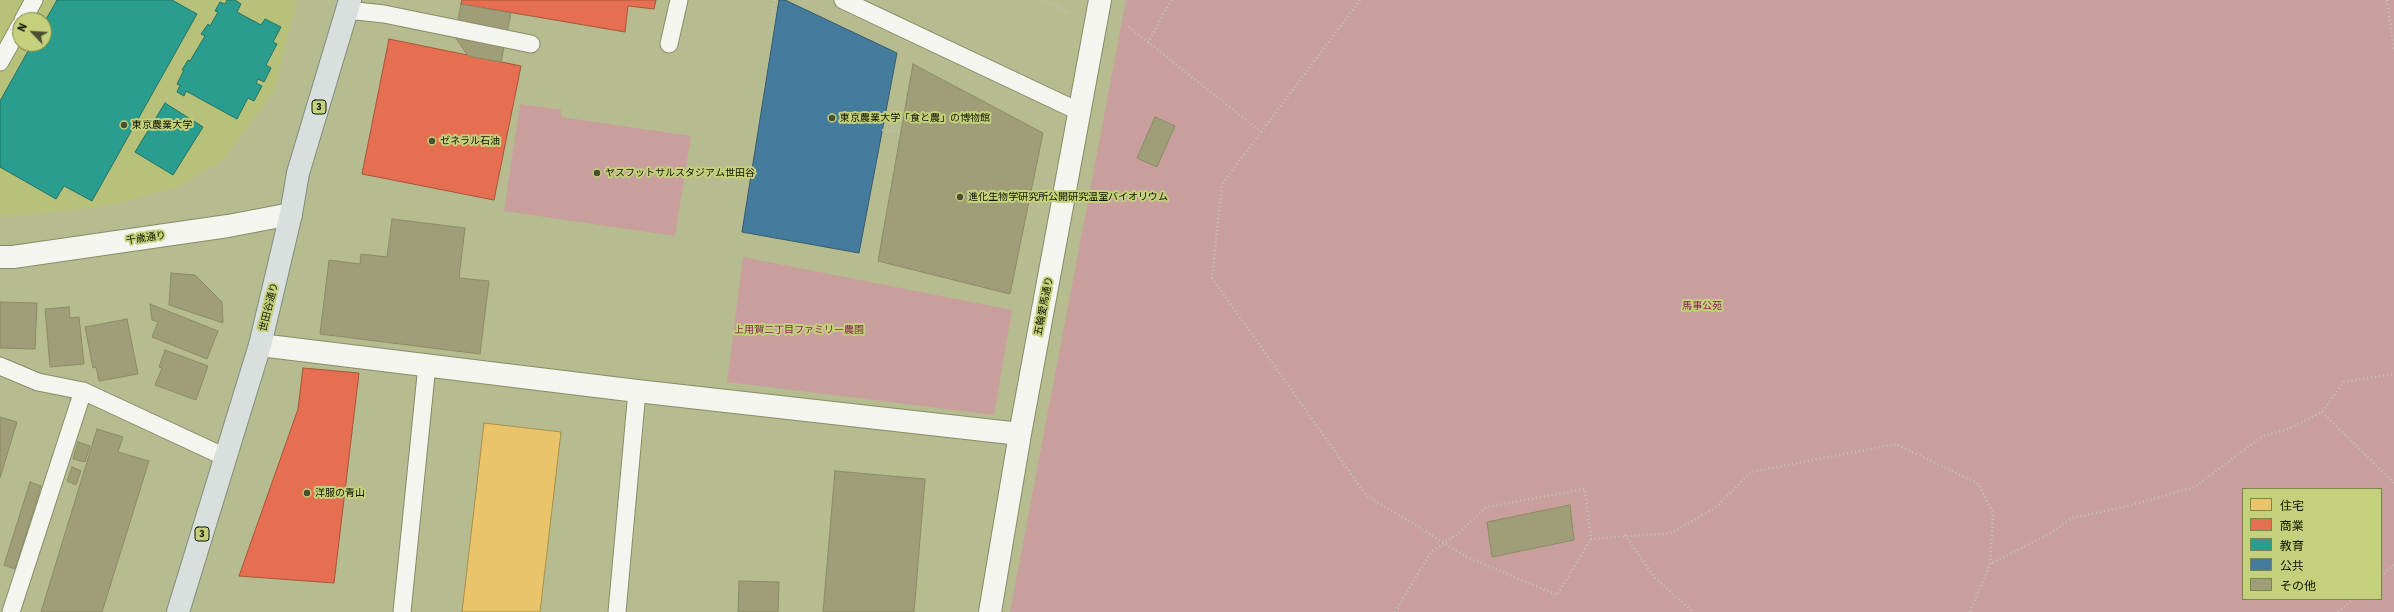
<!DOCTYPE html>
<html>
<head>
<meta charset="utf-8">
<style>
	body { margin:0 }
	#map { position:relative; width:2394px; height:612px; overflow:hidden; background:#b6bc8f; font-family:"IBM Plex Sans","Noto Sans JP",sans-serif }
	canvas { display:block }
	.legend { position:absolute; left:2242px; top:488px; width:140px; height:112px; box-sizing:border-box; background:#c4d07b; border:1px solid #7c854a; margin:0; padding:5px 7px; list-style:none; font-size:12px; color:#111400 }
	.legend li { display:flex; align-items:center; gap:8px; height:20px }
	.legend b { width:20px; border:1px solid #7c854a }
	.north { position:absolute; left:12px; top:12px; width:40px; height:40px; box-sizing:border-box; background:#c4d07b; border:1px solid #7c854a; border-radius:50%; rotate:295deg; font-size:11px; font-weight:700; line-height:16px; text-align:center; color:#111400 }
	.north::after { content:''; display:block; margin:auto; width:14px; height:18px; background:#4b4f32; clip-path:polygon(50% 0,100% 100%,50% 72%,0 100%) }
</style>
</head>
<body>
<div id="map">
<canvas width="2394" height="612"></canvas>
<ul class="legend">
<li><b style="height:11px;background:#e9c46a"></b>住宅</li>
<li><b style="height:11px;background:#e76f51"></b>商業</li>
<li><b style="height:11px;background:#2a9d8f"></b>教育</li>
<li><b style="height:11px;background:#457b9d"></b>公共</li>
<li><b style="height:11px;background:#a09e78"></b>その他</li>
</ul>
<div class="north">N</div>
</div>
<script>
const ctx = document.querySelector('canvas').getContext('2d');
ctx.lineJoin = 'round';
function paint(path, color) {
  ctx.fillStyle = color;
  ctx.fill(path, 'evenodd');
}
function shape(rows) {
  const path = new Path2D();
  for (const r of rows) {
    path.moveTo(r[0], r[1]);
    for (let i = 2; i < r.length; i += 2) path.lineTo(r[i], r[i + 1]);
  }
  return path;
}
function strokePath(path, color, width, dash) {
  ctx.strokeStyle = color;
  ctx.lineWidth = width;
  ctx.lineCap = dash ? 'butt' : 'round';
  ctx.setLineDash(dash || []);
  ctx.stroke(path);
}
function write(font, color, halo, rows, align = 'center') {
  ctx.font = font + ' "IBM Plex Sans","Noto Sans JP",sans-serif';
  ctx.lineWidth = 4;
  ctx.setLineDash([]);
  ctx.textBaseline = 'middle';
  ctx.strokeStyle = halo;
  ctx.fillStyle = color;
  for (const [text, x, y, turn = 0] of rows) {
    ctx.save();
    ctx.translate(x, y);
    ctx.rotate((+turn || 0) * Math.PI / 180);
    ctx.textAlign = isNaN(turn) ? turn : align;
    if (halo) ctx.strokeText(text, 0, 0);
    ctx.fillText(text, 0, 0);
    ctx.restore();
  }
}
paint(shape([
	[0,0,297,0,274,91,223,160,175,188,105,206,14,216,0,215],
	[20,20,44,20,44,44,20,44]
]), '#b7c179');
paint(shape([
	[1126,0,2394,0,2394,612,1010,612],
	[2243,489,2381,489,2381,599,2243,599],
	[520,104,561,110,561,117,691,136,675,236,504,211],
	[743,257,1012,310,994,415,727,382]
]), '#c89f9c');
const homes = shape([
	[484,423,561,432,540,612,462,612,484,423]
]);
paint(homes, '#e9c46a');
strokePath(homes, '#a88f4a', 1);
const shops = shape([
	[462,0,656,0,654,9,628,6,625,32,461,4,462,0],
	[389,39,521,66,494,200,362,174,389,39],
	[303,368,359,373,334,583,239,576,298,409,303,368]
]);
paint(shops, '#e76f51');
strokePath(shops, '#a75439', 1);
const schools = shape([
	[57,0,172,0,197,14,92,201,64,186,56,199,0,167,0,101,32,44,44,44,44,23,57,0],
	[227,0,235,0,241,4,237,12,261,25,265,19,281,27,273,42,277,44,266,65,271,68,264,82,258,79,256,83,262,86,254,101,248,98,237,119,186,91,184,96,177,92,180,85,177,84,184,70,182,70,188,60,190,61,205,36,201,34,208,24,210,26,218,12,215,11,220,2,225,4,227,0],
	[165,103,203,127,173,175,135,152,165,103]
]);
paint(schools, '#2a9d8f');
strokePath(schools, '#227464', 1);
const public = shape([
	[779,0,785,0,897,53,859,253,742,232,779,0]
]);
paint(public, '#457b9d');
strokePath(public, '#355c6e', 1);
const building = shape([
	[461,4,511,13,501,62,468,56,455,37,461,4],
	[913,64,1043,133,1010,294,878,261,913,64],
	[1155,117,1175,126,1157,167,1137,158,1155,117],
	[392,219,465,228,459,278,489,281,480,354,320,334,329,260,360,264,361,254,387,257,392,219],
	[171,273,195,275,222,302,223,323,169,305,171,273],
	[0,302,37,303,35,349,0,348,0,302],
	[150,304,218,331,207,359,152,337,158,322,152,320,150,304],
	[69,307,70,318,79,317,84,364,50,367,45,309,69,307],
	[127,319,138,374,99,381,96,367,93,368,85,327,127,319],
	[165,350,208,366,196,400,155,385,162,368,159,367,165,350],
	[0,417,17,422,0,478,0,417],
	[97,429,123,437,118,452,149,461,102,612,41,612,97,429],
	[78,442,90,446,85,462,73,459,78,442],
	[72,467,81,471,76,485,67,481,72,467],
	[835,471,925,479,914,612,823,612,835,471],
	[30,482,41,486,15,569,4,565,30,482],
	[1570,505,1574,540,1492,557,1487,522,1570,505],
	[739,581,779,582,778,612,738,612,739,581]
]);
paint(building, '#a09e78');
strokePath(building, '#8c8b65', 1);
const service = shape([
	[843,0,1080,112],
	[347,10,384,14,531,44],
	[23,20,34,0],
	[669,44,679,0],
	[0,62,20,26],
	[0,366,38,382,83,391,225,457],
	[11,612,83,391],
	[402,612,427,365],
	[617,612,637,391]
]);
const minor = shape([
	[260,345,637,391,1020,434],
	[990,612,1020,434,1100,0]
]);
const tertiary = shape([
	[0,257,13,257,228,226,291,214]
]);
const primary = shape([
	[178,612,260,345,291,214,298,173,350,0]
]);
strokePath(service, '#878c67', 19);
strokePath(minor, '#878c67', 24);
strokePath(tertiary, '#878c67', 24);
strokePath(primary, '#808c7c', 24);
strokePath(shape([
	[775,0,772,14,777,16],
	[1042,0,1069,13],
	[2387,0,2394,51],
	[1129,27,1261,132,1222,184,1212,278,1366,495,1467,557,1557,595,1591,539],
	[1148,43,1171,0],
	[882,130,901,132],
	[1261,132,1360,0],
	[2322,412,2394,483],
	[1625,535,1655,578,1693,612],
	[2381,576,2394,565],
	[1395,612,1431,552,1459,533,1486,507,1585,489,1591,539,1672,533,1715,508,1751,472,1896,444,1979,484,1993,514,1990,564,2049,534,2072,518,2128,506,2195,487,2263,436,2286,430,2322,412,2344,382,2394,374],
	[1970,612,1990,564],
	[2338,612,2353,599]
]), '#c1c3b5', 2.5, [1, 3]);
strokePath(service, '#f4f5ee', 17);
strokePath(minor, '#f4f5ee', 22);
strokePath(tertiary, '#f4f5ee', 22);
strokePath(primary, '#d9dfdc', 22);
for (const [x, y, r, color] of [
	[832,118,4,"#4b4f32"],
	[124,125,4,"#4b4f32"],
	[432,141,4,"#4b4f32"],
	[597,173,4,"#4b4f32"],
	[960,197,4,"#4b4f32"],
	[307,493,4,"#4b4f32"]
]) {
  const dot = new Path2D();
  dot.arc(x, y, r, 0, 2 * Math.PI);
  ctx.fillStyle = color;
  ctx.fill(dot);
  strokePath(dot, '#c4d07b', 1.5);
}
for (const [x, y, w] of [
	[319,107,14],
	[202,534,14]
]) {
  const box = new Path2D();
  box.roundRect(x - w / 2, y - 7, w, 14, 3);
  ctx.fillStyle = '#c4d07b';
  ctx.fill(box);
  strokePath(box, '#111400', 1);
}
write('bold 9px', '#111400', null, [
	["3",319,107],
	["3",202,534]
]);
write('10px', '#111400', '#c4d07b', [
	["東京農業大学「食と農」の博物館",840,118],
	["東京農業大学",132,125],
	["ゼネラル石油",440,141],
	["ヤスフットサルスタジアム世田谷",605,173],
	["進化生物学研究所公開研究温室バイオリウム",968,197],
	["洋服の青山",315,493]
], 'left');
write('10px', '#111400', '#c4d07b', [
	["千歳通り",146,238,-8],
	["五輪愛馬通り",1044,306,-79],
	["世田谷通り",269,307,-76]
]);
write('10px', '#892253', '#c4d07b', [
	["馬事公苑",1702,306],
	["上用賀二丁目ファミリー農園",799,330]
]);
</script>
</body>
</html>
